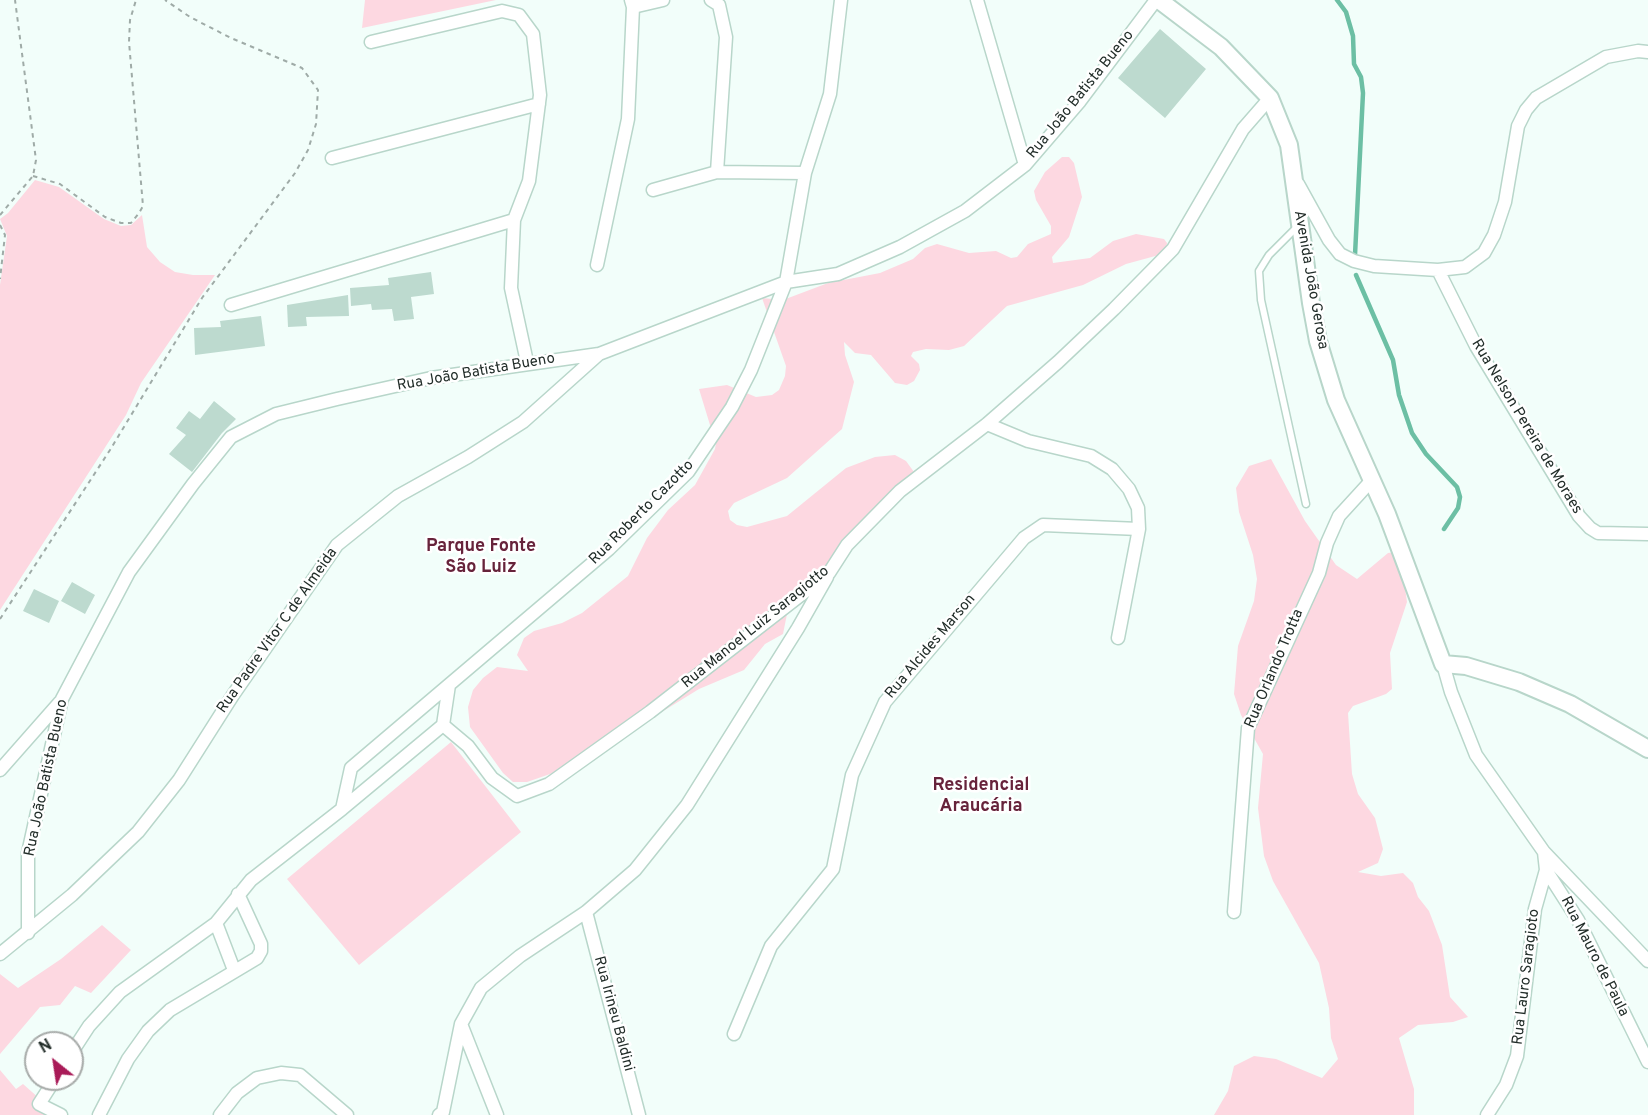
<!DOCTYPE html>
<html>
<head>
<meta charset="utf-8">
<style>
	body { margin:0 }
	#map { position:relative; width:1648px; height:1115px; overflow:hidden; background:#f2fefa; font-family:Overpass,sans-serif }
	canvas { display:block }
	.north { position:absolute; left:24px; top:1031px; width:60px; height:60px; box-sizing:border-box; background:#fff; border:2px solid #a7aba9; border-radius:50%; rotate:330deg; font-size:16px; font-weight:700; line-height:24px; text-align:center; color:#222d29 }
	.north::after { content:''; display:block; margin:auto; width:21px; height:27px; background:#a91b58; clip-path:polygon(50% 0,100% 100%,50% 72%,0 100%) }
</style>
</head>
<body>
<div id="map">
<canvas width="1648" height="1115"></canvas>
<div class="north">N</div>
</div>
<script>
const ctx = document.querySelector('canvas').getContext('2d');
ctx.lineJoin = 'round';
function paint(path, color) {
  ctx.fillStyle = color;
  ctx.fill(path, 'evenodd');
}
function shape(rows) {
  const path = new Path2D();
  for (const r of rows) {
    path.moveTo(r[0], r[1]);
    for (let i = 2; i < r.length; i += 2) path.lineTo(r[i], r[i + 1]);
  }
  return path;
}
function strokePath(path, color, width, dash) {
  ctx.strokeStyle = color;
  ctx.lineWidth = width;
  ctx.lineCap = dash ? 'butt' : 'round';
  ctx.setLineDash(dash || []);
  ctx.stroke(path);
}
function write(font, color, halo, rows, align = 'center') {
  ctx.font = font + ' Overpass,sans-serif';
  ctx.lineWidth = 5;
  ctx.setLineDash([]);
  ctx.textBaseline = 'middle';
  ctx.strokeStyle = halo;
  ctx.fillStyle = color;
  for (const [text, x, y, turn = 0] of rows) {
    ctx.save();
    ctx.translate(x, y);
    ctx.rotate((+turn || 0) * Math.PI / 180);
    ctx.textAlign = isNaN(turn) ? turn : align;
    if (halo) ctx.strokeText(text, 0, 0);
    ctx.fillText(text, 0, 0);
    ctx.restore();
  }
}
paint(shape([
	[365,0,496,0,362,28],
	[1062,157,1069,157,1074,163,1082,197,1069,237,1052,257,1053,263,1090,258,1113,241,1136,234,1164,239,1167,243,1166,250,1159,255,1126,264,1083,285,1007,306,964,346,949,350,926,349,913,352,911,356,919,364,920,370,914,381,907,385,895,383,871,355,855,353,844,342,845,355,854,382,842,429,787,478,734,503,728,511,730,520,737,525,747,527,787,516,846,468,875,457,895,455,906,461,914,472,909,485,794,601,787,614,783,634,765,644,744,670,699,689,576,765,527,782,513,782,503,773,470,727,468,707,473,690,483,678,497,667,528,671,517,655,524,638,534,631,562,623,582,613,628,576,647,538,668,510,695,485,715,449,717,436,710,425,699,389,727,385,756,397,772,395,779,390,785,376,786,366,762,298,783,300,828,283,880,273,913,259,925,248,937,244,969,253,996,251,1011,258,1017,257,1028,244,1051,234,1051,226,1036,200,1034,191,1045,172],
	[35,180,59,187,104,219,121,226,131,225,142,215,147,247,160,262,175,272,193,275,215,275,141,383,126,415,0,610,0,285,7,236,0,219,8,213],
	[1271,459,1305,521,1336,565,1357,579,1388,553,1396,552,1401,559,1407,602,1390,653,1392,689,1386,694,1353,706,1348,713,1352,774,1358,794,1375,818,1383,849,1378,863,1358,872,1381,876,1403,873,1413,883,1418,897,1429,911,1442,945,1450,997,1468,1017,1453,1022,1418,1025,1399,1038,1414,1089,1414,1115,1214,1115,1228,1091,1234,1066,1254,1056,1276,1059,1322,1078,1338,1059,1331,1038,1329,1008,1319,963,1273,881,1264,856,1258,808,1263,754,1241,715,1234,694,1238,646,1254,601,1257,579,1253,555,1239,512,1236,488,1249,466],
	[451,742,521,832,359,965,287,879],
	[102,925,131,950,91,993,75,986,60,1005,40,1007,0,1054,0,974,18,988,61,959],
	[0,1070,16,1089,23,1084,58,1115,0,1115]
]), '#fdd8e1');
strokePath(shape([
	[1337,0,1346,12,1353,36,1354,64,1361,77,1363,93,1355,255],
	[1356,275,1393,360,1399,395,1412,433,1426,454,1457,487,1460,497,1458,508,1444,529]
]), '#6cbfa4', 4.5);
paint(shape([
	[1160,29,1206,69,1165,118,1118,78],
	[431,272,434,294,411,297,414,319,394,321,392,309,372,310,371,304,351,306,350,288,389,285,388,278],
	[348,295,349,316,306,317,307,326,288,327,287,305],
	[261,316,265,346,195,355,194,328,221,327,220,321],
	[214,401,236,419,222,433,192,472,169,454,186,435,176,428,189,411,200,419],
	[72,582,95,595,85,614,61,601],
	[34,589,59,601,49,623,23,611]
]), '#bddacf');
const service = shape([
	[1299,225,1269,255,1259,271,1261,300,1306,504]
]);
const minor = shape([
	[711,0,719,5,726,37,717,172],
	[977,0,1025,165],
	[633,7,663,0],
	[371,42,502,11,519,15,533,34,540,95,529,181,514,220,511,288,527,362],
	[332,158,539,104],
	[1298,184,1329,240,1340,254,1354,261,1374,266,1438,270,1465,267,1484,253,1494,235,1505,202,1518,126,1526,110,1536,98,1606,57,1638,51,1648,52],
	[653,190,717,172,805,173],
	[597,265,628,119,633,7,631,0],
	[1438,270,1476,346,1579,516,1590,528,1598,533,1648,534],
	[231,305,514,220],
	[987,424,1028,441,1091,456,1112,469,1129,489,1138,508,1139,529,1118,638],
	[1443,664,1451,692,1476,755,1544,852,1546,870,1578,920,1648,1062],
	[443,725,449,685],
	[0,770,60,702],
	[342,809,443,725,468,746,492,778,517,796,549,784,650,712,829,573,847,545,900,491,987,424,1058,362,1114,309,1173,249,1243,129,1270,98],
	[1544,852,1648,961],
	[586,912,639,1115],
	[1234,912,1248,728,1319,573,1327,543,1339,516,1371,481],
	[216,923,234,970],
	[28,933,28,853,62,699,129,572,193,484,231,437,276,414,337,399,431,378,599,354,786,282,838,274,900,247,965,211,1025,165,1080,101,1156,0],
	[0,954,72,895,138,832,179,780,233,695,337,545,398,496,468,457,523,422,599,354],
	[461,1024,497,1115],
	[734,1034,771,946,833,869,852,775,885,702,1024,538,1043,525,1139,529],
	[72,1052,89,1026,120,992,216,923,251,880,342,809,351,768,609,549,688,472,732,407,751,370,786,282,805,173,830,94,841,0],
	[55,1079,39,1104,61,1115],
	[99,1115,128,1059,148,1031,170,1010,257,958,261,951,261,944,238,894],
	[220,1115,237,1093,257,1078,281,1073,300,1075,347,1115],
	[439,1115,443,1112,461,1024,481,988,520,956,586,912,635,870,687,805,798,628,827,577],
	[1487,1115,1506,1085,1517,1056,1535,909,1546,870]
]);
const secondary = shape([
	[1159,0,1221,47,1270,98,1289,145,1311,303,1318,341,1336,400,1387,514,1443,664,1466,666,1519,682,1570,704,1648,749]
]);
strokePath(service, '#b8d6ca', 9);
strokePath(minor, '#b8d6ca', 15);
strokePath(secondary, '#b8d6ca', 20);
strokePath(shape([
	[33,176,60,184,105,217,121,223,131,223,139,213,143,206,129,42,130,20,136,0],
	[0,215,33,176,36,160,15,0],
	[0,225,5,235,0,279],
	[0,619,110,450,202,298,295,173,308,150,316,124,318,90,302,68,231,38,190,17,165,0]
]), '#9faba7', 2, [4.5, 4.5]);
strokePath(service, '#fff', 6);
strokePath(minor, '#fff', 12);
strokePath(secondary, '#fff', 16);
write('15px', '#222d29', '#fff', [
	["Rua João Batista Bueno",1081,95,-51],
	["Avenida João Gerosa",1310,280,80],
	["Rua João Batista Bueno",476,373,-10],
	["Rua Nelson Pereira de Moraes",1526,427,59],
	["Rua Roberto Cazotto",642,513,-45],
	["Rua Manoel Luiz Saragiotto",756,628,-39],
	["Rua Padre Vitor C de Almeida",278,631,-55],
	["Rua Alcides Marson",931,647,-50],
	["Rua Orlando Trotta",1275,669,-67],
	["Rua João Batista Bueno",47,778,-78],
	["Rua Mauro de Paula",1594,957,63],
	["Rua Lauro Saragioto",1527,977,-83],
	["Rua Irineu Baldini",613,1014,75]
]);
write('bold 18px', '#67233b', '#fff', [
	["Parque Fonte",481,547],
	["São Luiz",481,568],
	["Residencial",981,786],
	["Araucária",981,807]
]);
</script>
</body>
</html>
